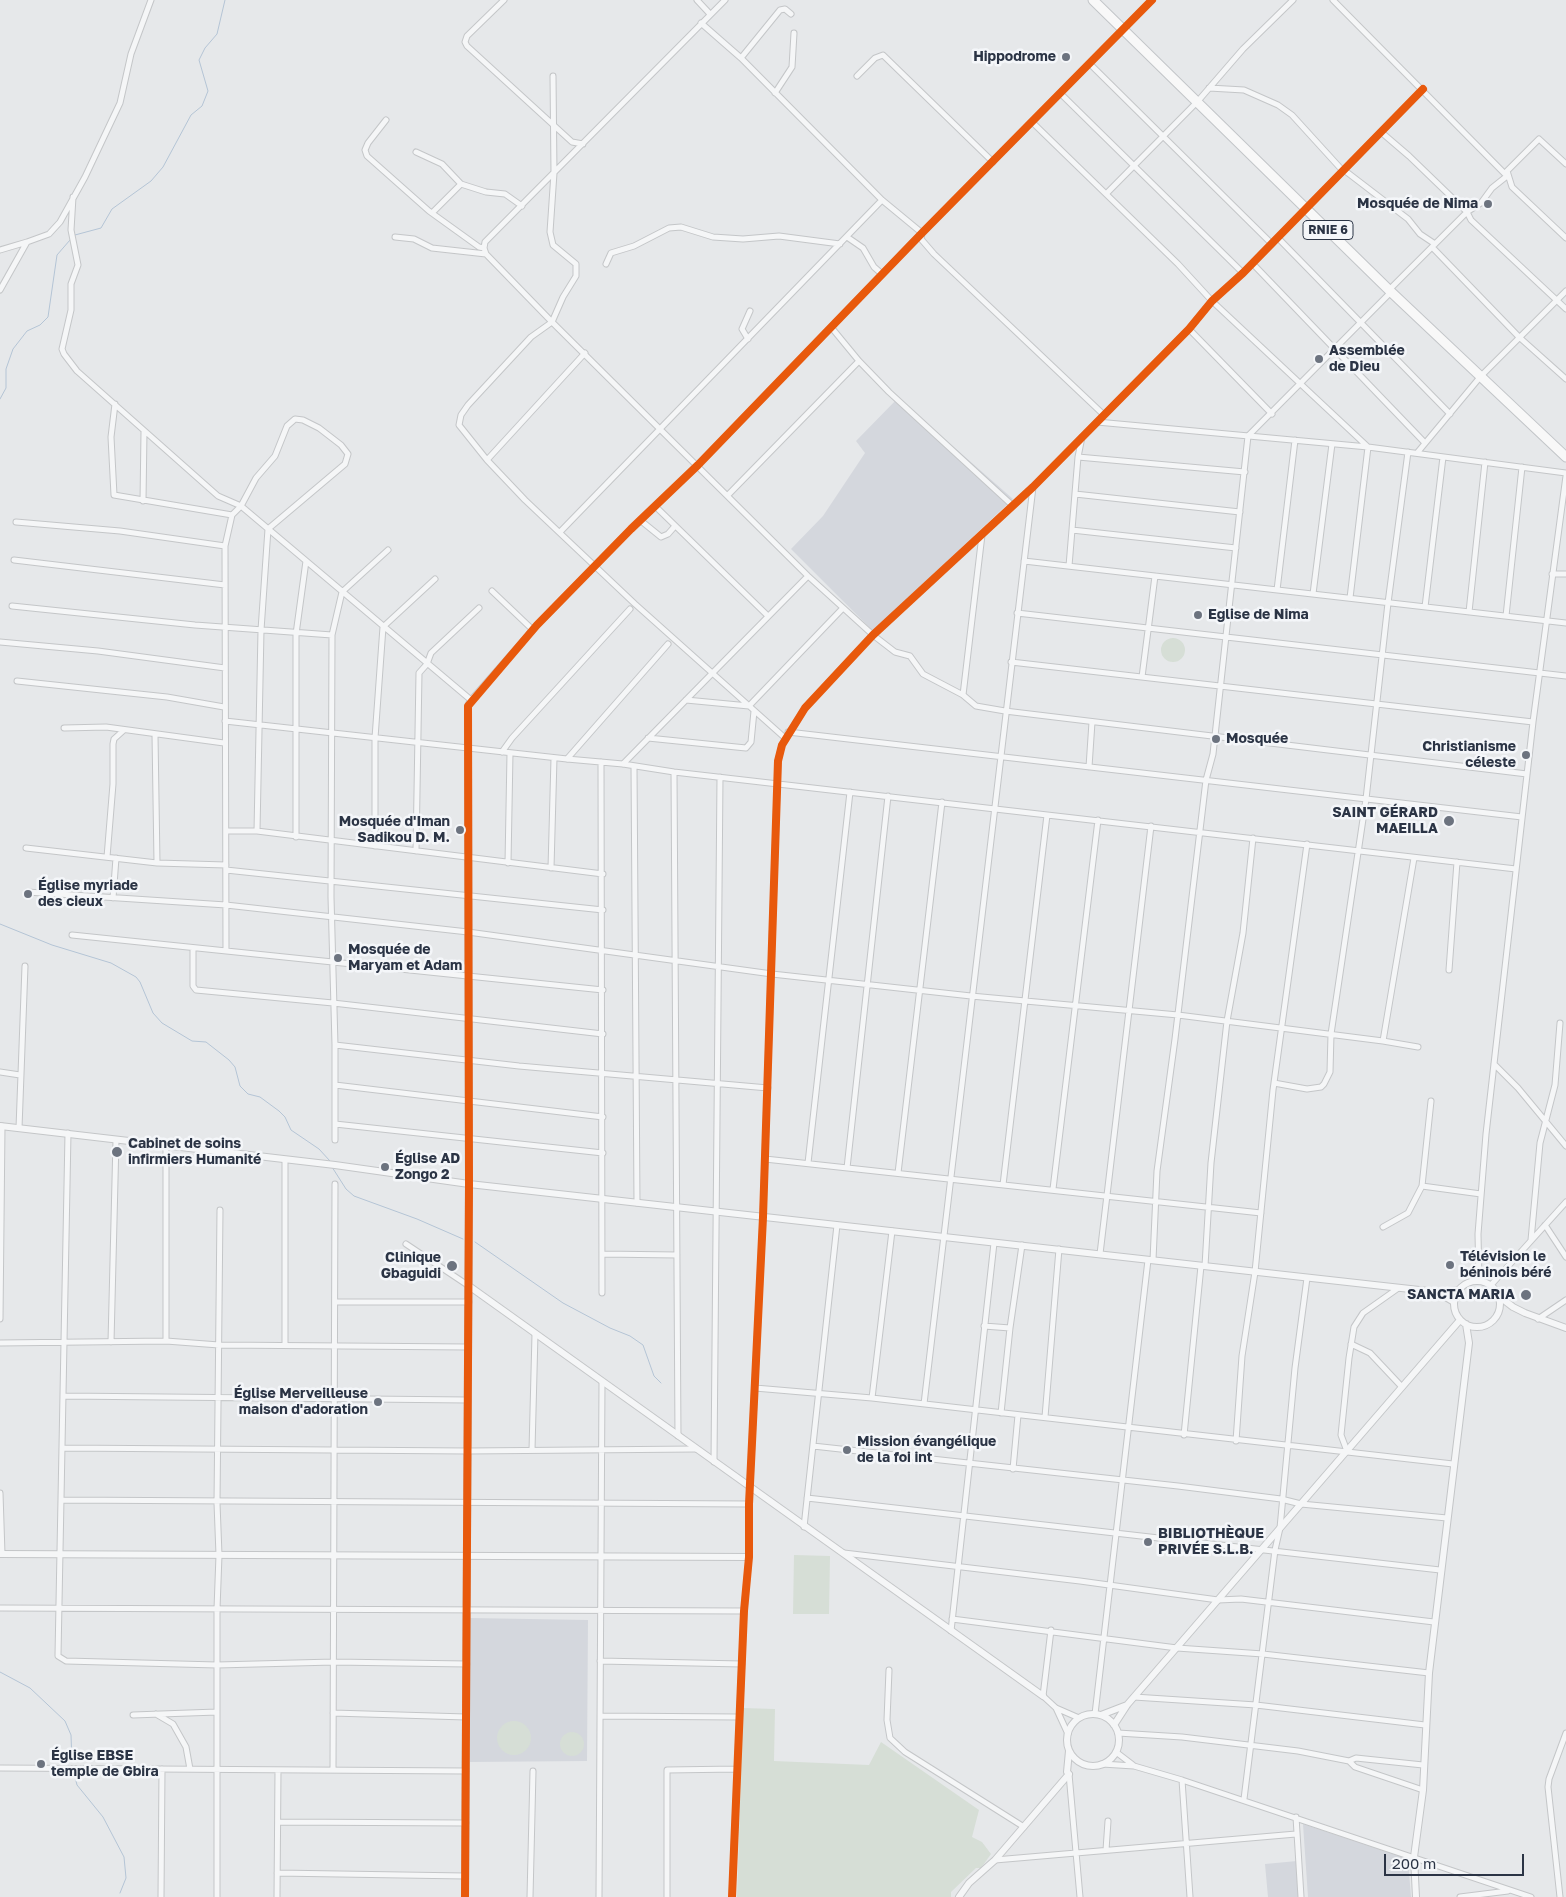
<!DOCTYPE html>
<html>
<head>
<meta charset="utf-8">
<style>
	body { margin:0 }
	#map { position:relative; width:1566px; height:1897px; overflow:hidden; background:#e6e8ea; font-family:"Golos Text",sans-serif }
	canvas { display:block }
	.scale { position:absolute; left:1384px; top:1854px; width:140px; height:22px; box-sizing:border-box; border:2px solid #2b3445; border-top:0; padding-left:6px; font-size:15px; line-height:18px; white-space:nowrap; color:#2b3445; -webkit-text-stroke:4px #f4f6f9; paint-order:stroke }
</style>
</head>
<body>
<div id="map">
<canvas width="1566" height="1897"></canvas>
<div class="scale">200 m</div>
</div>
<script>
const ctx = document.querySelector('canvas').getContext('2d');
ctx.lineJoin = 'round';
function paint(path, color) {
  ctx.fillStyle = color;
  ctx.fill(path, 'evenodd');
}
function shape(rows) {
  const path = new Path2D();
  for (const r of rows) {
    if (r.length === 3) {
      path.moveTo(r[0] + r[2], r[1]);
      path.arc(r[0], r[1], r[2], 0, 2 * Math.PI);
      continue;
    }
    path.moveTo(r[0], r[1]);
    for (let i = 2; i < r.length; i += 2) path.lineTo(r[i], r[i + 1]);
  }
  return path;
}
function strokePath(path, color, width, dash) {
  ctx.strokeStyle = color;
  ctx.lineWidth = width;
  ctx.lineCap = dash ? 'butt' : 'round';
  ctx.setLineDash(dash || []);
  ctx.stroke(path);
}
function write(font, color, halo, rows, align = 'center') {
  ctx.font = font + ' "Golos Text",sans-serif';
  ctx.lineWidth = 5;
  ctx.setLineDash([]);
  ctx.textBaseline = 'middle';
  ctx.strokeStyle = halo;
  ctx.fillStyle = color;
  for (const [text, x, y, turn = 0] of rows) {
    ctx.save();
    ctx.translate(x, y);
    ctx.rotate((+turn || 0) * Math.PI / 180);
    ctx.textAlign = isNaN(turn) ? turn : align;
    if (halo) ctx.strokeText(text, 0, 0);
    ctx.fillText(text, 0, 0);
    ctx.restore();
  }
}
paint(shape([
	[898,398,1013,499,873,631,791,549,823,516,865,453,856,441],
	[470,1618,588,1620,587,1761,470,1762],
	[1303,1824,1408,1859,1411,1897,1308,1897],
	[1297,1861,1301,1897,1268,1897,1265,1864]
]), '#d4d7dd');
paint(shape([
	[1173,650,12],
	[794,1555,830,1556,829,1614,793,1614],
	[743,1708,775,1709,774,1761,869,1765,881,1742,979,1810,972,1837,982,1842,991,1854,981,1868,976,1868,951,1892,951,1897,737,1897],
	[514,1738,17],
	[572,1744,12]
]), '#d6ded6');
strokePath(shape([
	[75,235,101,228,112,209,151,181,163,167,191,115,202,106,208,91,199,60,205,48,217,34,225,0],
	[0,399,6,388,6,369,13,349,27,331,40,325,48,317,57,255,70,240],
	[0,924,52,945,111,963,136,977,140,982,153,1013,162,1023,192,1041,206,1042,229,1060,235,1067,240,1086,248,1094,260,1097,279,1111,285,1117,291,1130,319,1149,330,1161],
	[332,1167,346,1189,354,1196,417,1219,463,1239],
	[475,1242,563,1303,610,1328,630,1336,643,1345,654,1376,661,1383],
	[0,1672,30,1688,65,1721,71,1735,72,1762],
	[74,1773,77,1785,103,1817,124,1857,126,1878,120,1893]
]), '#b4c4d5', 1);
const minor = shape([
	[504,0,467,36,465,42,467,46,572,142,583,144],
	[697,0,710,14],
	[725,0,485,242,484,248,486,254,552,322,808,576,873,635,895,652,910,656,923,674,963,695,976,706,1005,711,1527,774],
	[1333,0,1507,176,1492,188,1481,203,1467,212,1471,220,1566,309],
	[701,23,741,58,882,200,922,233,921,239,934,254,1104,415],
	[741,58,780,10,785,9,791,14],
	[1090,64,1272,244],
	[553,76,554,173,550,232,553,245,576,264,576,276,563,297,552,322,531,337,468,405,461,415,459,425,487,460,525,500,635,604,785,738],
	[857,76,875,58,883,55,993,162],
	[1209,88,1244,90,1278,105,1292,115,1343,171],
	[775,93,792,67,794,33],
	[1061,94,1243,273],
	[386,120,368,143,365,150,367,156,429,211,479,247,484,248],
	[1032,122,1178,264,1212,301,1368,447,1350,598],
	[1381,132,1409,156,1467,212,1432,247],
	[416,152,442,164,461,184],
	[1566,164,1539,139,1507,171,1512,187,1566,238],
	[1344,170,1408,219,1420,234,1435,244],
	[1106,194,1198,101,1243,49,1293,0],
	[73,197,71,230,78,265,71,284,71,310,62,349,64,354,77,371,218,496,241,506,471,700,537,625,631,529,698,465,922,233,1152,0],
	[432,213,461,184,486,192,505,194,522,206],
	[395,237,414,239,432,248,486,254],
	[847,237,863,248,874,267,882,274],
	[1278,238,1450,414],
	[0,250,27,242],
	[606,264,611,253,634,246,669,228,681,227,713,237,743,239,779,236,840,244],
	[1253,264,1425,443],
	[0,290,27,242,49,234,60,222,85,177,120,103,131,54,151,0],
	[1389,290,1432,247,1519,337,1566,379],
	[831,327,859,361,889,392,1012,505],
	[1189,329,1272,414],
	[748,339,742,329,750,311],
	[115,404,111,437,114,495,232,515],
	[1097,422,1368,447,1566,473],
	[1417,453,1481,376,1566,291],
	[1078,457,1245,472],
	[487,460,585,353],
	[1075,494,1240,512],
	[728,495,859,361],
	[143,501,144,432],
	[655,506,768,616],
	[640,520,661,537,668,534,675,526],
	[16,522,120,531,225,546],
	[1072,530,1236,548],
	[560,532,882,200],
	[14,560,225,585],
	[1024,561,1566,623],
	[1069,566,1078,457,1082,437],
	[1552,574,1566,574],
	[1277,590,1295,440],
	[492,591,533,630],
	[1313,594,1332,444],
	[12,606,195,625,332,635],
	[1425,607,1443,457],
	[1469,612,1485,462],
	[1017,613,1566,676],
	[1506,616,1522,467],
	[0,642,98,651,225,668],
	[1011,662,1533,722],
	[1142,677,1155,576],
	[17,681,167,697,224,707],
	[963,695,982,535],
	[686,700,749,706,843,608],
	[225,721,567,759,623,764,674,772,1516,869],
	[64,728,106,727,224,743],
	[788,732,1522,817],
	[155,735,157,863],
	[648,738,746,748,751,742,754,711],
	[502,752,512,738,630,609],
	[567,759,668,644],
	[601,762,602,1293],
	[623,764,808,576],
	[634,766,637,1203],
	[1089,767,1092,722],
	[674,772,678,1436],
	[227,831,257,831,603,874],
	[296,837,296,634,306,561],
	[375,846,375,738,383,627,435,579],
	[26,848,157,863,226,865],
	[416,851,419,673,427,664,431,653,479,608],
	[107,857,113,784,113,744,114,739,124,730],
	[508,863,510,753],
	[551,868,554,758],
	[226,870,603,910],
	[27,892,226,905,468,932,772,974,971,996,1178,1015,1383,1041,1418,1047],
	[113,898,116,858],
	[72,935,603,990],
	[193,948,193,986,196,990,333,1003,603,1034],
	[226,951,225,546,232,515,241,506,256,478,275,456,287,426,295,419,303,420,319,428,341,445,348,454,345,464,268,529,261,630,257,831],
	[1449,970,1457,862],
	[1383,1041,1414,858],
	[335,1045,519,1066,768,1088],
	[1494,1064,1518,1088,1566,1146],
	[0,1072,20,1075],
	[1274,1083,1307,1089,1321,1087,1324,1084,1330,1072,1331,1034,1366,799,1388,603,1408,452],
	[335,1085,603,1117],
	[335,1124,603,1153],
	[19,1128,25,966],
	[68,1133,58,1656,66,1661,217,1665,334,1662,467,1664],
	[335,1140,335,1045,331,897,332,635,342,592,388,550],
	[166,1145,166,1341],
	[765,1159,1261,1213],
	[808,1163,850,792],
	[847,1168,888,796],
	[898,1173,942,802],
	[1003,1185,1047,815],
	[1422,1186,1481,1194],
	[1053,1189,1098,820],
	[1545,1225,1566,1257],
	[1383,1227,1408,1213,1422,1186,1431,1101],
	[1531,1240,1540,1143,1555,1085,1560,1023],
	[406,1244,469,1286],
	[602,1254,677,1255],
	[1100,1254,1151,826],
	[1153,1260,1157,1171,1175,1039,1206,780,1213,754,1248,436,1391,292],
	[1205,1266,1211,1163,1227,1021,1243,933,1253,838],
	[1479,1280,1478,1234,1486,1134,1533,722,1566,476],
	[1491,1285,1566,1202],
	[335,1302,469,1302],
	[0,1319,2,1126],
	[1538,1319,1566,1300],
	[984,1326,1010,1328],
	[111,1342,116,1140],
	[0,1343,166,1341,219,1345,468,1347],
	[1351,1344,1370,1353,1402,1387],
	[285,1345,285,1161],
	[755,1388,872,1398,1453,1464],
	[64,1396,468,1400],
	[872,1398,892,1231],
	[924,1404,1033,487],
	[1001,1413,1010,1328,1022,1245],
	[1045,1417,1059,1249],
	[1184,1435,1201,1266],
	[1236,1441,1242,1356,1255,1272,1273,1090,1307,844],
	[813,1446,1178,1486,1281,1499,1301,1504,1447,1518],
	[63,1448,468,1451,696,1449],
	[532,1450,535,1334],
	[1347,1451,1341,1435,1349,1358,1354,1327,1363,1313,1397,1289],
	[714,1462,720,777],
	[1013,1469,1018,1415],
	[0,1493,2,1554],
	[807,1498,1440,1570],
	[61,1500,749,1504],
	[804,1527,837,1225],
	[844,1553,1080,1581,1218,1600,1241,1599,1434,1622],
	[0,1608,744,1611],
	[952,1619,1177,1648,1263,1654,1429,1673],
	[1051,1630,1043,1696,1056,1708,1079,1718],
	[951,1631,994,1243],
	[600,1661,742,1664],
	[889,1670,887,1720,890,1738,905,1752,1024,1827],
	[1134,1697,1256,1705,1425,1725],
	[1056,1708,1068,1734],
	[333,1713,466,1717],
	[156,1714,173,1724,186,1747,190,1769],
	[1095,1714,1148,1260],
	[133,1715,217,1712],
	[600,1716,739,1717],
	[1118,1733,1182,1737,1298,1751,1349,1761,1355,1767,1423,1790],
	[1116,1752,1133,1765],
	[1349,1761,1356,1758,1423,1765],
	[1102,1764,1134,1766,1182,1780,1531,1897],
	[0,1768,466,1771],
	[333,1770,335,1184],
	[1069,1774,1080,1897],
	[1182,1780,1190,1897],
	[1244,1799,1275,1550,1280,1528,1295,1368,1307,1278],
	[1296,1817,1301,1897],
	[278,1822,466,1823],
	[1106,1850,1108,1821],
	[995,1860,1296,1834],
	[277,1873,465,1876],
	[161,1897,162,1769],
	[217,1897,217,1609,219,1555,217,1503,220,1210],
	[277,1897,278,1770],
	[530,1897,533,1771],
	[599,1897,602,1382],
	[667,1897,667,1770,737,1769],
	[732,1897,744,1611,749,1557,749,1504,763,1217,778,761,782,745,805,708,873,635,1033,487,1189,329,1212,301,1243,273,1423,89],
	[1460,1897,1508,1891],
	[1560,1897,1548,1787,1549,1779,1566,1733]
]);
const tertiary = shape([
	[0,1126,335,1165,469,1184,1437,1292],
	[1477,1304,23],
	[469,1286,1043,1696],
	[1500,1297,1513,1307,1525,1313,1566,1328],
	[1454,1302,1437,1292,1458,1290],
	[0,1554,749,1557],
	[1093,1740,26],
	[1101,1715,1127,1705],
	[1114,1725,1127,1705,1460,1320],
	[465,1897,469,1184,468,748,468,706,471,700],
	[959,1897,969,1883,995,1860,1069,1774,1067,1772,1069,1751],
	[1416,1897,1414,1857,1423,1790,1429,1673,1469,1343,1466,1324]
]);
const primary = shape([
	[1093,0,1389,290,1566,457]
]);
strokePath(minor, '#c4c6c8', 7);
strokePath(tertiary, '#c4c6c8', 8);
strokePath(primary, '#c2c5c8', 11);
strokePath(minor, '#f5f6f7', 5);
strokePath(tertiary, '#f5f6f7', 6);
strokePath(primary, '#f8f8f8', 9);
strokePath(shape([
	[465,1897,469,1184,468,706,537,625,631,529,698,465,922,233,1152,0],
	[732,1897,744,1611,749,1557,749,1504,763,1217,778,761,782,745,805,708,873,635,1033,487,1189,329,1212,301,1243,273,1423,89]
]), '#e8590c', 8);
for (const [x, y, r, color] of [
	[1066,57,5,"#6c737f"],
	[1488,204,5,"#6c737f"],
	[1319,359,5,"#6c737f"],
	[1198,615,5,"#6c737f"],
	[1216,739,5,"#6c737f"],
	[1526,755,5,"#6c737f"],
	[1449,821,6,"#6c737f"],
	[460,830,5,"#6c737f"],
	[28,894,5,"#6c737f"],
	[338,958,5,"#6c737f"],
	[117,1152,6,"#6c737f"],
	[385,1167,5,"#6c737f"],
	[1450,1265,5,"#6c737f"],
	[452,1266,6,"#6c737f"],
	[1526,1295,6,"#6c737f"],
	[378,1402,5,"#6c737f"],
	[847,1450,5,"#6c737f"],
	[1148,1542,5,"#6c737f"],
	[41,1764,5,"#6c737f"]
]) {
  const dot = new Path2D();
  dot.arc(x, y, r, 0, 2 * Math.PI);
  ctx.fillStyle = color;
  ctx.fill(dot);
  strokePath(dot, '#f4f6f9', 2);
}
for (const [x, y, w] of [
	[1328,230,50]
]) {
  const box = new Path2D();
  box.roundRect(x - w / 2, y - 9.5, w, 19, 4);
  ctx.fillStyle = '#f4f6f9';
  ctx.fill(box);
  strokePath(box, '#2b3445', 1);
}
write('bold 12px', '#2b3445', null, [
	["RNIE 6",1328,230]
]);
write('bold 14px', '#2b3445', '#f4f6f9', [
	["Hippodrome",1056,57,"right"],
	["Mosquée de Nima",1478,204,"right"],
	["Assemblée",1329,351],
	["de Dieu",1329,367],
	["Eglise de Nima",1208,615],
	["Mosquée",1226,739],
	["Christianisme",1516,747,"right"],
	["céleste",1516,763,"right"],
	["SAINT GÉRARD",1438,813,"right"],
	["MAEILLA",1438,829,"right"],
	["Mosquée d'Iman",450,822,"right"],
	["Sadikou D. M.",450,838,"right"],
	["Église myriade",38,886],
	["des cieux",38,902],
	["Mosquée de",348,950],
	["Maryam et Adam",348,966],
	["Cabinet de soins",128,1144],
	["infirmiers Humanité",128,1160],
	["Église AD",395,1159],
	["Zongo 2",395,1175],
	["Télévision le",1460,1257],
	["béninois béré",1460,1273],
	["Clinique",441,1258,"right"],
	["Gbaguidi",441,1274,"right"],
	["SANCTA MARIA",1515,1295,"right"],
	["Église Merveilleuse",368,1394,"right"],
	["maison d'adoration",368,1410,"right"],
	["Mission évangélique",857,1442],
	["de la foi int",857,1458],
	["BIBLIOTHÈQUE",1158,1534],
	["PRIVÉE S.L.B.",1158,1550],
	["Église EBSE",51,1756],
	["temple de Gbira",51,1772]
], 'left');
</script>
</body>
</html>
